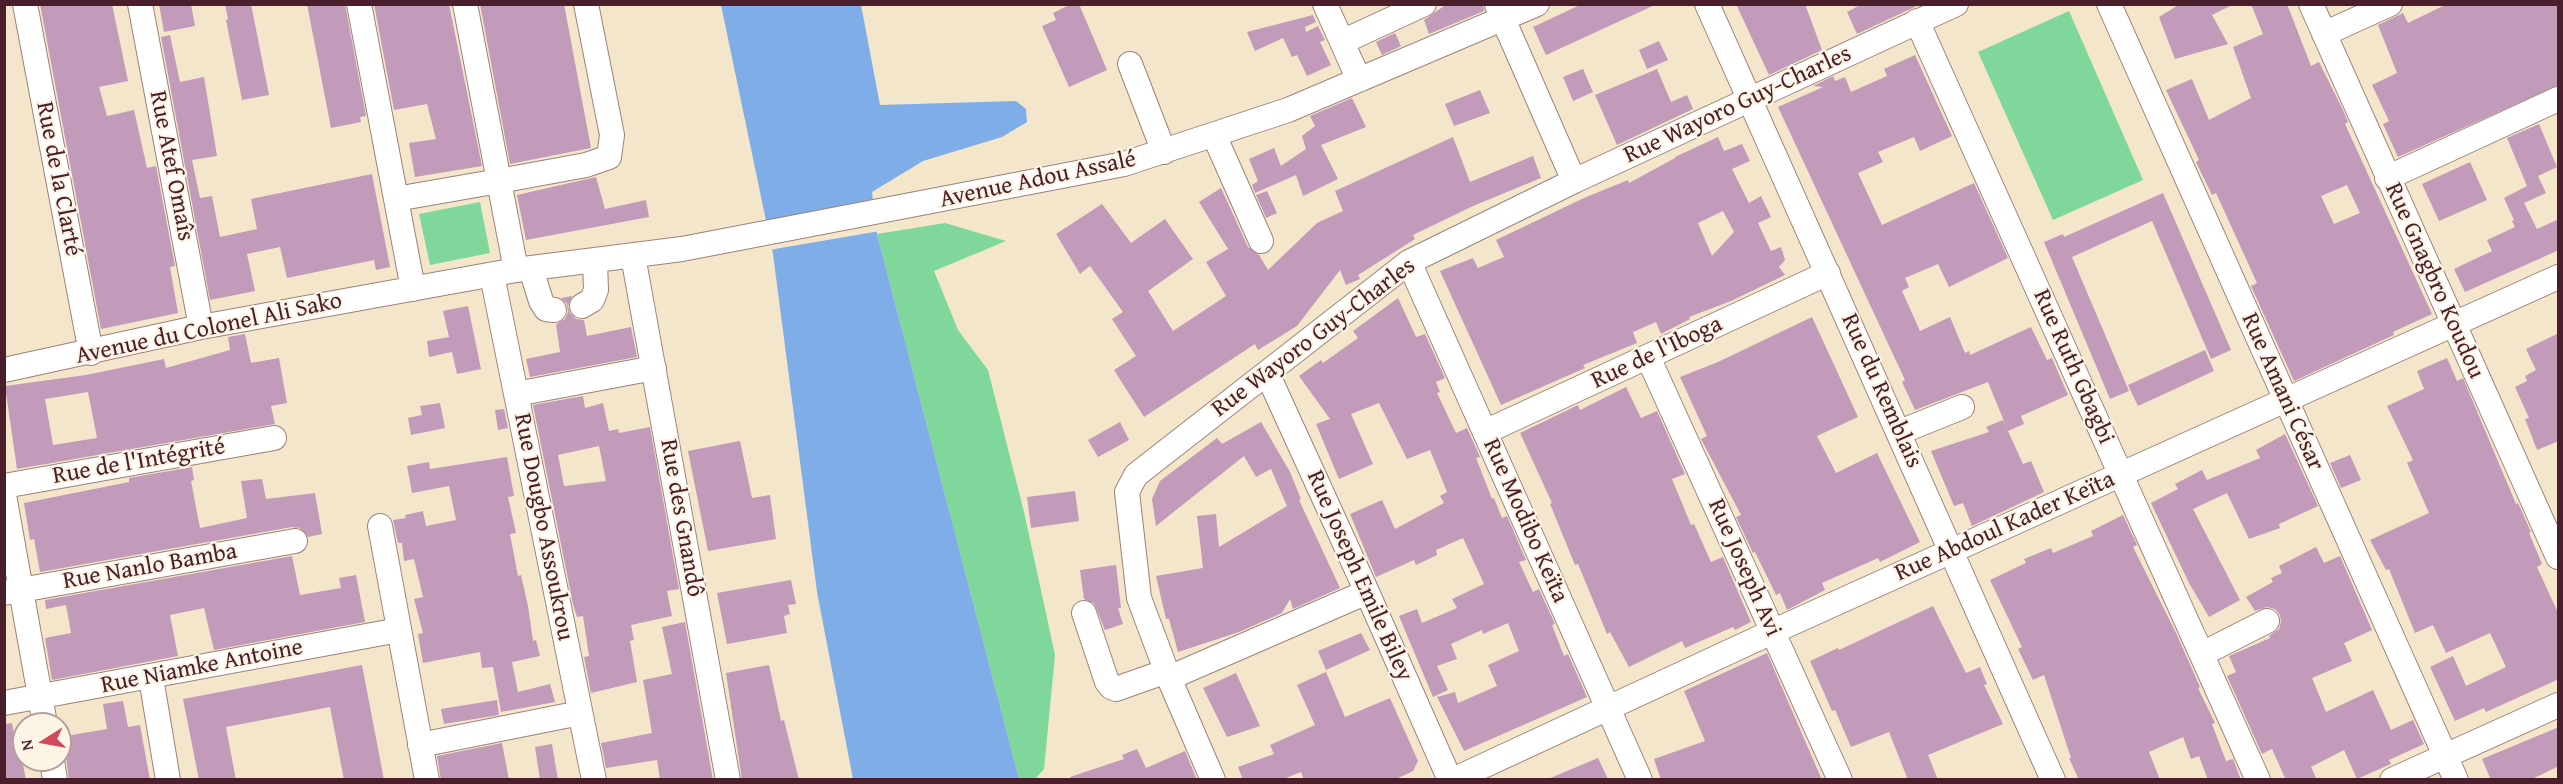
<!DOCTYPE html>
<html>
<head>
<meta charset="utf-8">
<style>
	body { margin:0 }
	#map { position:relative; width:2563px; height:784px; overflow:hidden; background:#f3e6ca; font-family:"Gentium Book Plus",serif }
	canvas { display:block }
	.frame { position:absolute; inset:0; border:6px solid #4a1f2b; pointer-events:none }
	.north { position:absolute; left:12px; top:712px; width:60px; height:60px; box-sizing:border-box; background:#fcf5e5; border:2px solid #b59f9b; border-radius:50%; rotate:259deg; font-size:16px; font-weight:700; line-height:24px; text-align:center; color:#4a1f2b }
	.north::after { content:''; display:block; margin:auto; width:21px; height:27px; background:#d1495b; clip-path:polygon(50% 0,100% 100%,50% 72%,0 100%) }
</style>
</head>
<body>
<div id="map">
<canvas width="2563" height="784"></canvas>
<div class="frame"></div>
<div class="north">N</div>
</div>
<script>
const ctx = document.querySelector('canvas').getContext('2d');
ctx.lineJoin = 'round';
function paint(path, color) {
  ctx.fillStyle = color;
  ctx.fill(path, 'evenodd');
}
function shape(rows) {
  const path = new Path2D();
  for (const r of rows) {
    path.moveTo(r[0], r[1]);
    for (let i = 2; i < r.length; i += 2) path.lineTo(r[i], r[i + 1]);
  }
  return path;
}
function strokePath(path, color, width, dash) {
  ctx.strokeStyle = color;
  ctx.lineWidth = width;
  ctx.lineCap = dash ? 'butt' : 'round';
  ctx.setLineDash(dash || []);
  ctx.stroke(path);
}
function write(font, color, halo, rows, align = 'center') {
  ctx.font = font + ' "Gentium Book Plus",serif';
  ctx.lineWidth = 4.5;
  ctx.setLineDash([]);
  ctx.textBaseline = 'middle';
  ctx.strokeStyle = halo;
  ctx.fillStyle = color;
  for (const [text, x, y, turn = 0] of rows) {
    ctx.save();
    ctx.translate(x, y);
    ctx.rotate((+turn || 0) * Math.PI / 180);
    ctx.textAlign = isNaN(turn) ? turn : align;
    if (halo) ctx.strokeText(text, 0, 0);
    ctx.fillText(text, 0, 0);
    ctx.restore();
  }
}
paint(shape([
	[2069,11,2143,180,2053,220,1978,52],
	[480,202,490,253,430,265,419,214],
	[945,223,1006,241,934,271,958,330,988,370,1024,512,1055,655,1044,769,1035,779,1019,779,877,234]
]), '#7fd79b');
paint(shape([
	[721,5,861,5,880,105,1016,101,1026,109,1027,122,1002,137,923,161,872,192,877,234,1019,779,853,779,817,592,773,254]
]), '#7eade8');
paint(shape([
	[876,203,880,231,769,250,764,222]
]), '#f3e6ca');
paint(shape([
	[40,4,112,4,128,81,99,87,107,116,134,110,147,168,156,166,175,266,170,267,178,313,101,329],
	[159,4,191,4,195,26,164,32],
	[225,4,251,4,269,95,242,100,226,20,228,19],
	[307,4,345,4,366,116,360,117,361,122,331,128],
	[374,4,449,4,482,166,415,177,409,143,436,139,427,104,394,110],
	[480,4,564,4,591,148,510,164],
	[1071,4,1079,4,1107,70,1069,87,1042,26,1056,20,1053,13],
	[1447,4,1483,4,1484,11,1429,34,1424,20],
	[1582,4,1657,4,1546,55,1533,27],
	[1736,4,1805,4,1822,50,1769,75],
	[1862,4,1921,4,1857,34,1847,12],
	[2180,4,2234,4,2212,15,2228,44,2175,59,2159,17],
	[2251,4,2287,4,2311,66,2319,62,2343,110,2348,122,2345,124,2432,314,2393,332,2394,335,2294,381,2251,286,2257,283,2216,193,2212,195,2196,162,2199,160,2166,90,2192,79,2209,120,2251,98,2233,47,2263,34],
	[2347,185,2360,213,2334,224,2321,196],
	[2447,4,2559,4,2559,85,2398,157,2383,124,2389,121,2372,85,2397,73,2378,25,2403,13,2408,23],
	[1313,15,1316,22,1305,27,1306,32,1318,26,1325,40,1320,42,1331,65,1307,76,1297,55,1292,57,1283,38,1255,51,1247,32],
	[1395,33,1401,46,1382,55,1376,42],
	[170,35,180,82,204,77,217,156,192,160,200,198,212,196,220,237,257,229,251,199,372,174,390,267,376,270,374,260,287,278,280,247,247,254,255,291,210,300,161,37],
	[1659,41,1668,60,1647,69,1639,50],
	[1915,55,1952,136,1920,151,1914,137,1878,152,1883,162,1858,173,1882,225,1974,183,2008,258,1949,287,1938,264,1905,278,1909,287,1902,291,1920,331,1950,317,1965,353,1969,351,1970,355,2031,327,2047,360,2052,358,2068,395,2021,416,2024,424,2008,431,1988,382,1915,410,1902,382,1905,380,1778,107,1823,87,1813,86,1833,76,1835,81,1845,77,1851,92,1887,76,1884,69],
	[1583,69,1593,92,1573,101,1563,77],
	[1657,69,1671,102,1687,95,1693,109,1617,145,1595,95],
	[1480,90,1490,113,1454,126,1445,104],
	[1352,98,1366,127,1321,145,1338,179,1303,196,1296,175,1255,193,1252,185,1258,181,1249,159,1274,148,1281,166,1306,149,1302,136,1315,126,1310,116],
	[2539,124,2557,167,2538,176,2546,193,2524,203,2537,229,2559,219,2559,250,2465,292,2454,269,2492,251,2487,240,2515,227,2512,221,2514,220,2504,198,2527,186,2507,138],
	[1453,137,1470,182,1533,156,1541,178,1473,206,1413,235,1415,239,1358,275,1360,279,1346,285,1340,270,1297,326,1258,350,1255,344,1144,417,1114,370,1136,356,1112,319,1123,312,1090,266,1080,274,1056,234,1102,204,1131,243,1165,219,1193,259,1148,291,1173,331,1226,296,1206,262,1228,249,1199,202,1221,188,1248,247,1259,255,1268,270,1317,223,1343,211,1335,191],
	[1718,137,1724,151,1742,144,1750,161,1732,169,1749,203,1761,196,1771,217,1758,223,1771,251,1781,247,1785,260,1779,267,1785,275,1731,301,1689,317,1690,319,1661,334,1656,322,1633,332,1637,343,1583,365,1585,368,1501,405,1440,271,1473,258,1478,268,1504,257,1496,240,1584,198,1628,180,1629,183,1675,158,1675,157],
	[1723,211,1734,232,1712,256,1698,223],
	[2470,162,2487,200,2439,221,2422,184],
	[596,177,605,209,646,200,649,217,526,240,517,195],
	[1267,191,1277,213,1266,218,1256,195],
	[2163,193,2231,350,2211,359,2152,221,2072,257,2129,391,2110,399,2044,242,2063,234,2064,237],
	[572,296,568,306,570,313,576,319,584,320,587,336,631,327,637,357,530,377,526,359,560,352,556,324,565,319,568,312,567,304,561,298],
	[1398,298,1416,337,1425,334,1445,378,1436,382,1440,392,1437,393,1456,433,1467,428,1480,457,1476,458,1492,499,1494,498,1502,518,1507,516,1526,560,1519,562,1533,592,1539,589,1555,624,1552,625,1564,656,1568,654,1587,697,1464,751,1437,697,1455,692,1458,703,1497,686,1488,665,1519,651,1508,623,1483,634,1482,630,1451,644,1457,659,1437,666,1448,690,1433,697,1399,616,1417,609,1422,623,1457,608,1452,599,1484,584,1463,538,1436,550,1437,555,1416,565,1414,560,1376,577,1350,514,1382,500,1395,529,1444,503,1440,496,1447,492,1430,450,1407,459,1379,403,1351,414,1373,464,1339,479,1316,424,1330,419,1299,376,1321,360,1323,363,1358,338,1353,331],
	[468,306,481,369,457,374,452,352,429,357,427,341,449,337,443,311],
	[1812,317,1858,417,1817,436,1836,473,1877,453,1920,542,1880,562,1878,558,1822,583,1825,590,1787,610,1780,593,1776,595,1755,552,1753,553,1736,517,1741,515,1701,439,1707,436,1680,377,1718,362],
	[2559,333,2559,441,2537,450,2525,419,2529,418,2515,387,2527,381,2525,376,2536,370,2526,349],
	[245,334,251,363,279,358,287,403,271,406,275,424,17,469,5,386,86,375,164,359,166,368,230,350,228,337],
	[88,392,97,438,53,445,45,399],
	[2205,350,2214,371,2138,406,2128,385],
	[2447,358,2457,381,2463,378,2516,504,2518,503,2531,532,2529,533,2542,564,2537,567,2559,615,2559,679,2486,712,2484,708,2455,721,2430,667,2453,656,2466,686,2506,667,2490,633,2446,653,2433,625,2415,633,2389,569,2386,570,2370,540,2429,513,2407,463,2413,460,2387,406,2424,389,2417,371],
	[1626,387,1641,418,1657,411,1685,474,1672,479,1691,525,1694,524,1711,562,1723,557,1751,622,1735,630,1733,627,1685,648,1682,641,1629,667,1610,632,1607,634,1578,564,1575,565,1550,504,1552,503,1520,433,1578,405,1580,410],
	[583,396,585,408,603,403,609,431,618,429,619,433,650,427,679,589,667,591,672,616,631,625,634,640,630,641,637,682,591,693,584,657,589,656,583,616,577,617,573,604,533,405],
	[599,446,606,481,564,486,558,455],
	[440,403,445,428,411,435,408,418,422,415,420,406],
	[504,409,508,428,498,430,495,410],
	[2003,420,2023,464,2031,461,2044,492,1972,526,1963,503,1954,506,1931,451,1989,432,1986,427],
	[1120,422,1129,440,1098,457,1088,440],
	[1261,422,1290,472,1301,499,1299,500,1340,588,1293,609,1290,599,1282,613,1239,632,1178,652,1169,619,1166,619,1156,576,1203,568,1197,516,1216,514,1219,547,1287,506,1271,469,1256,477,1244,456,1156,526,1152,499,1160,481,1217,438,1222,444],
	[2285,434,2318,506,2279,524,2280,528,2249,539,2227,493,2193,509,2240,600,2209,617,2189,583,2151,503,2178,489,2175,484,2202,470,2207,480,2260,458,2256,450],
	[740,441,752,498,770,495,776,539,708,551,688,451],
	[2350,455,2361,480,2341,488,2330,463],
	[507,457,514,496,508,497,516,533,510,534,518,576,521,575,528,606,533,641,536,640,540,656,512,662,518,692,550,684,555,702,501,712,493,667,482,668,480,652,423,663,418,634,423,633,414,599,423,597,414,559,404,561,402,543,398,543,393,520,406,518,405,515,423,511,426,526,456,520,449,486,412,493,407,466,429,462,430,469],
	[192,467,194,480,191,481,200,528,247,518,241,481,262,479,266,499,315,493,322,534,308,537,300,528,292,527,40,572,34,539,30,540,24,503,129,482,129,478],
	[1075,491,1079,521,1031,528,1027,497],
	[2123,515,2137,545,2133,547,2177,635,2200,687,2198,688,2215,723,2212,724,2226,761,2233,759,2241,780,2208,780,2199,756,2191,759,2183,737,2149,752,2160,780,2079,780,2069,758,2071,758,2044,675,2033,680,2018,649,2022,647,1990,580,2026,563,2024,559,2051,548,2053,553,2093,536,2091,531],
	[2316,547,2324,563,2340,556,2372,630,2344,643,2352,661,2312,678,2326,712,2373,690,2391,730,2413,720,2424,744,2389,760,2391,764,2357,779,2344,750,2311,767,2317,780,2286,780,2272,749,2262,754,2227,676,2236,672,2229,656,2270,638,2269,636,2279,629,2281,622,2280,615,2275,609,2267,607,2255,611,2246,597,2273,582,2271,578,2282,573,2279,566],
	[292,556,300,595,341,588,339,578,356,575,365,622,214,650,204,608,170,615,178,656,52,680,45,638,71,633,66,605,46,609,45,600],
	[1116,565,1121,608,1118,608,1123,624,1105,630,1094,603,1084,599,1080,570],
	[791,580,796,604,788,605,790,614,784,616,787,633,727,644,717,593],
	[1933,606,1966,673,1980,667,1987,684,1984,685,2003,724,1928,755,1938,780,1908,780,1889,732,1851,747,1835,710,1832,711,1810,661,1838,648,1839,650],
	[685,622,713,780,660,780,657,760,606,768,601,743,652,733,643,680,672,674,662,627],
	[1361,633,1370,650,1326,670,1318,651],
	[1767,653,1822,780,1661,780,1654,759,1705,741,1684,691],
	[362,665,384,780,344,780,330,707,226,727,236,780,199,780,183,699],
	[769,665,781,721,784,720,799,780,742,780,726,673],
	[1326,672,1345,717,1390,698,1418,761,1413,771,1394,780,1304,780,1301,772,1281,780,1243,780,1238,767,1274,754,1270,745,1315,725,1297,685],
	[1236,673,1260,726,1227,737,1203,688],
	[497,700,499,715,444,724,441,709],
	[123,701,128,727,140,725,150,780,69,780,66,757,60,749,60,737,107,729,103,704],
	[12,723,19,759,22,759,26,780,6,780,4,724],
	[2559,727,2559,766,2530,780,2491,780,2482,759],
	[502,743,509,780,441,780,437,756],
	[552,744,558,780,540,780,535,747],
	[1137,749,1146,768,1185,751,1197,780,1070,780,1070,777,1124,759,1122,755],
	[1598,758,1608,779,1548,779]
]), '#c19bb9');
const minor = shape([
	[25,4,91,353],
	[140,4,201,327],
	[359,4,396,199],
	[465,4,499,181,586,165,609,157,612,135,586,4],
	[1325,4,1359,80],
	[1707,4,2053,780],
	[2109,4,2456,780],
	[2311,4,2558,557],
	[1497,5,1574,181],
	[1917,21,2258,780],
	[2324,34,2390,4],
	[1342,42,1424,4],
	[1130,64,1164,152],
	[1214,135,1261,241],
	[2387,178,2558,99],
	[633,256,728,780],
	[1409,262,1640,780],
	[531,269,541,301,546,309,554,310],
	[492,275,594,780],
	[413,289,396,199,499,181,516,270],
	[582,306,592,300,596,290,595,261],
	[1648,357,1840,780],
	[4,370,201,327,516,270,682,249,1124,164,1288,110,1537,4],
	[1267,373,1367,592,1450,780],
	[516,394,654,368],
	[1485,432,1828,273],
	[1900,432,1962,407],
	[4,486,274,438],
	[4,495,45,724],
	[380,526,427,780],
	[4,593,295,541],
	[1084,613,1107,682,1111,687,1116,689,1167,671],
	[2202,654,2267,621],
	[151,678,168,780],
	[1169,678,1367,592],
	[4,703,399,630],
	[420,745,580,713],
	[52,760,55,780],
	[1213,780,1169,678,1139,598,1127,492,1136,475,1409,262,1574,181,1956,4],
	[1453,780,1772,632,2558,277],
	[2392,780,2558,705]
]);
strokePath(minor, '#9e827a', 26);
strokePath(minor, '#fff', 24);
write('24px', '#4a1f2b', '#fcf5e5', [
	["Rue Wayoro Guy-Charles",1738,105,-25],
	["Rue Atef Omaîs",171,166,79],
	["Rue de la Clarté",58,179,79],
	["Avenue Adou Assalé",1038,180,-12],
	["Rue Gnagbro Koudou",2434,281,66],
	["Avenue du Colonel Ali Sako",209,329,-12],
	["Rue Wayoro Guy-Charles",1314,338,-37],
	["Rue de l'Iboga",1657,353,-25],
	["Rue Ruth Gbagbi",2073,367,66],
	["Rue du Remblais",1881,391,66],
	["Rue Amani César",2282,392,66],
	["Rue de l'Intégrité",139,462,-10],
	["Rue des Gnandô",681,518,80],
	["Rue Modibo Keïta",1525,521,66],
	["Rue Dougbo Assoukrou",543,527,79],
	["Rue Abdoul Kader Keïta",2005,527,-24],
	["Rue Nanlo Bamba",150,567,-10],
	["Rue Joseph Avi",1744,568,66],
	["Rue Joseph Emile Biley",1359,576,66],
	["Rue Niamke Antoine",202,667,-11]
]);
</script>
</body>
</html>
